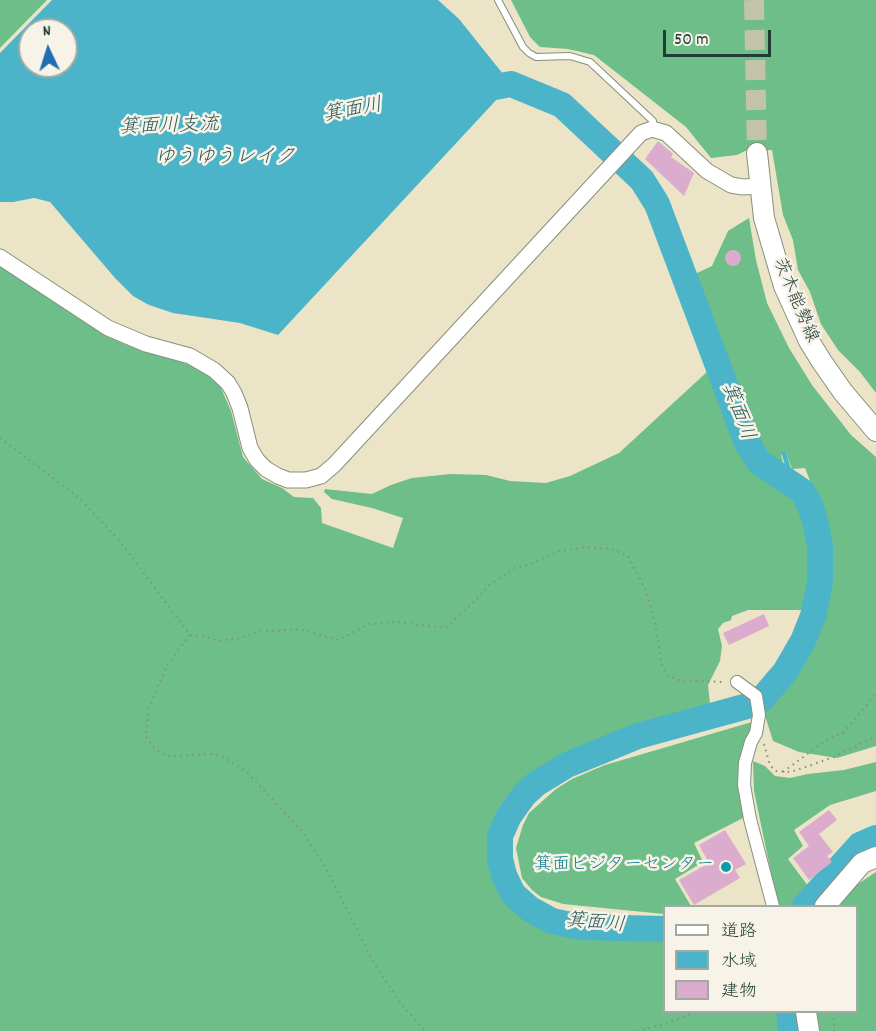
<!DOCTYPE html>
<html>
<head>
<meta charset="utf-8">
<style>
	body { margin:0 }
	#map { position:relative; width:876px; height:1031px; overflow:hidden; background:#ebe4c6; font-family:Dekko,"Klee One",sans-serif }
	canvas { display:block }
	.legend { position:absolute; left:663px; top:905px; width:195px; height:108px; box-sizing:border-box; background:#f7f3e8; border:2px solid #a1aaa0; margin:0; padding:8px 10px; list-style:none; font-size:18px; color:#1f3d34 }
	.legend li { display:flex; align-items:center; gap:12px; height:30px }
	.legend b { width:30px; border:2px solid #a1aaa0 }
	.north { position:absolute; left:18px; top:18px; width:60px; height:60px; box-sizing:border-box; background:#f7f3e8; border:2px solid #a1aaa0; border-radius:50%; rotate:356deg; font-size:16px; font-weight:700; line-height:24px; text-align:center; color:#1f3d34 }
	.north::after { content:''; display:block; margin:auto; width:21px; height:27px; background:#1f6fb2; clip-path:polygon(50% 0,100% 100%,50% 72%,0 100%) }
	.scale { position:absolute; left:663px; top:30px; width:108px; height:27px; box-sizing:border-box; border:3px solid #1f3d34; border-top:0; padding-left:8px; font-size:18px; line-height:21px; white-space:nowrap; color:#1f3d34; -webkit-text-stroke:4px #f7f3e8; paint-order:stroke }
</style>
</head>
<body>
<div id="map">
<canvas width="876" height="1031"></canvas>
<ul class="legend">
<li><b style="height:8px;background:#fff"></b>道路</li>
<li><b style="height:16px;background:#4bb4c9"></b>水域</li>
<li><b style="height:16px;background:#dbaccd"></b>建物</li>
</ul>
<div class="north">N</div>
<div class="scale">50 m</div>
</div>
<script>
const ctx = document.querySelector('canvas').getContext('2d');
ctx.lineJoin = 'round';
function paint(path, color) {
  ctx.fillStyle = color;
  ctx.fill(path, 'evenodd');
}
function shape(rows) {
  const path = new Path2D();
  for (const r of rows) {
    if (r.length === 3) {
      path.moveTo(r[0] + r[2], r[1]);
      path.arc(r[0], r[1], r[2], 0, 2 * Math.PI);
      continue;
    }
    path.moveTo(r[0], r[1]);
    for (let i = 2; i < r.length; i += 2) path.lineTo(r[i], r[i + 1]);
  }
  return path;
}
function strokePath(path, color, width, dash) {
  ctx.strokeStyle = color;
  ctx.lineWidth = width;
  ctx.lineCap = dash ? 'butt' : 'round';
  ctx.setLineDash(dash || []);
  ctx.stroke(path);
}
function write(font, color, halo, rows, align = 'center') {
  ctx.font = font + ' Dekko,"Klee One",sans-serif';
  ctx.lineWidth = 5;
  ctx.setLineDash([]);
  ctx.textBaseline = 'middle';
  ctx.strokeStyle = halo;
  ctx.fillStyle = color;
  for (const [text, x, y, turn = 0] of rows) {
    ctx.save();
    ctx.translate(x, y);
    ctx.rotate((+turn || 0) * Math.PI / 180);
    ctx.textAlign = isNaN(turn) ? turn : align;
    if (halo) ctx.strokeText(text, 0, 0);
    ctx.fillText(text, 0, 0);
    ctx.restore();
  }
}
paint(shape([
	[0,0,47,0,0,48],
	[511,0,876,0,876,393,860,372,838,350,821,324,810,292,798,270,793,240,783,215,772,150,745,151,737,155,711,158,686,127,594,55,568,49,540,47,530,37],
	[749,218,756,260,767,303,789,348,812,385,851,435,876,457,876,746,837,758,799,752,773,741,762,706,777,693,792,676,803,659,819,628,826,592,829,545,825,519,805,468,792,469,786,453,781,455,785,469,767,457,756,442,712,327,715,325,695,274,712,266,728,231],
	[0,266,102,333,124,344,199,368,215,380,221,388,231,411,243,457,262,479,282,488,294,497,313,498,321,508,322,523,393,548,403,518,372,508,332,499,324,492,325,489,372,494,391,485,412,478,451,474,486,475,510,481,546,483,570,476,619,453,708,371,738,445,747,461,764,479,793,498,801,510,811,547,813,578,806,610,748,610,732,616,731,620,723,623,718,629,722,646,720,661,708,685,712,723,593,759,550,782,522,807,512,823,507,841,508,859,512,876,518,887,529,899,542,907,561,911,664,922,664,1012,797,1012,799,1031,0,1031],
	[752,722,745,817,694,843,703,862,675,879,691,906,664,906,664,914,563,904,541,897,532,890,522,878,516,848,523,825,529,813,556,789,572,779,605,765],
	[753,761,765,766,775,776,790,778,808,774,844,770,876,762,876,791,830,805,794,830,803,846,788,859,811,890,847,849,858,856,816,906,778,906,754,791],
	[876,872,876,1031,818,1031,815,1012,856,1012,856,906,838,906,855,886]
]), '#6dbe89');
paint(shape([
	[52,0,438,0,459,19,511,84,278,335,240,323,173,313,149,305,133,296,115,278,50,202,34,198,13,202,0,202,0,53],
	[30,30,66,30,66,66,30,66]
]), '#4bb4c9');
strokePath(shape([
	[784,454,793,483]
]), '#4bb4c9', 4.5);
strokePath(shape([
	[479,90,511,84,562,105,642,180,657,204,747,443,759,462,802,491,810,505,815,521,820,545,820,583,813,616,803,641,785,672,761,700,751,705,638,736,567,765,536,784,524,795,509,816,500,836,500,859,504,875,513,894,530,909,552,921,580,927,664,929],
	[805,906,860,845,876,838],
	[789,1012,791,1031]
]), '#4bb4c9', 26);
paint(shape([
	[658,141,673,154,671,157,694,173,684,196,645,159],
	[733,258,8],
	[764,614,769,626,729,645,723,633],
	[829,810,837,820,819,834,833,852,827,856,832,862,809,880,793,858,809,846,799,832],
	[725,830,746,864,735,870,740,878,694,905,679,880,709,863,699,845]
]), '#dbaccd');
strokePath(shape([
	[754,0,757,153]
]), '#c2c3a9', 20, [20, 10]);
const service = shape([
	[498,0,523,47,529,53,536,57,570,56,590,62,653,121,654,129]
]);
const minor = shape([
	[737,682,756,696,759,715,756,733,751,742,745,763,744,785,750,819,773,906]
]);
const tertiary = shape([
	[0,257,108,328,146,344,190,356,214,370,228,383,234,393,240,408,250,448,257,460,266,469,278,476,288,480,306,480,321,476,334,465,641,133,652,129,666,133,707,171,731,185,743,187,760,186]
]);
const primary = shape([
	[757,153,764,218,784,286,809,341,822,362,843,392,876,431],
	[825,906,862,863,876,857],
	[806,1012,809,1031]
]);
strokePath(service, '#85907d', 8);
strokePath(minor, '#85907d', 14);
strokePath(tertiary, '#85907d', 17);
strokePath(primary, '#85907d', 22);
strokePath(shape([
	[0,438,78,497,120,541,190,635,205,637,219,641,240,638,258,632,299,629,339,640,369,624,396,622,445,628,476,600,489,585,515,568,530,564,560,551,585,547,612,549,628,556,645,589,655,622,662,666,668,676,678,680,723,682],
	[190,635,167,665,148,710,146,737,155,749,167,756,212,754,223,757,247,772,304,834,329,874,374,963,401,1004,425,1031],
	[764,744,769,762,773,769,776,771,791,772,834,757,876,736],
	[783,772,829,738,843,733,876,694],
	[834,1012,834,1031],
	[637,1031,665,1024,695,1012]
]), '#85907d', 2, [1.5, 4.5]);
strokePath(service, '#fff', 6);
strokePath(minor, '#fff', 12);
strokePath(tertiary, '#fff', 15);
strokePath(primary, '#fff', 20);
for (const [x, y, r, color] of [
	[726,867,6,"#0f9aa8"]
]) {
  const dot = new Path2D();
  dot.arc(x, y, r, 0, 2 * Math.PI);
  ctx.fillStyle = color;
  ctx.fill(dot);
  strokePath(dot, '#f7f3e8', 2);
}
write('18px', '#1f3d34', '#f7f3e8', [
	["茨木能勢線",794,301,67]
]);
write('18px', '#0d838f', '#f7f3e8', [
	["箕面ビジターセンター",714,867]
], 'right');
write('italic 20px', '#2a5b59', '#f7f3e8', [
	["箕面川",353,112,-10],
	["箕面川支流",169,128,-2],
	["ゆうゆうレイク",225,159],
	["箕面川",736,412,69],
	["箕面川",595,925,5]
]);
</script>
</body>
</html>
